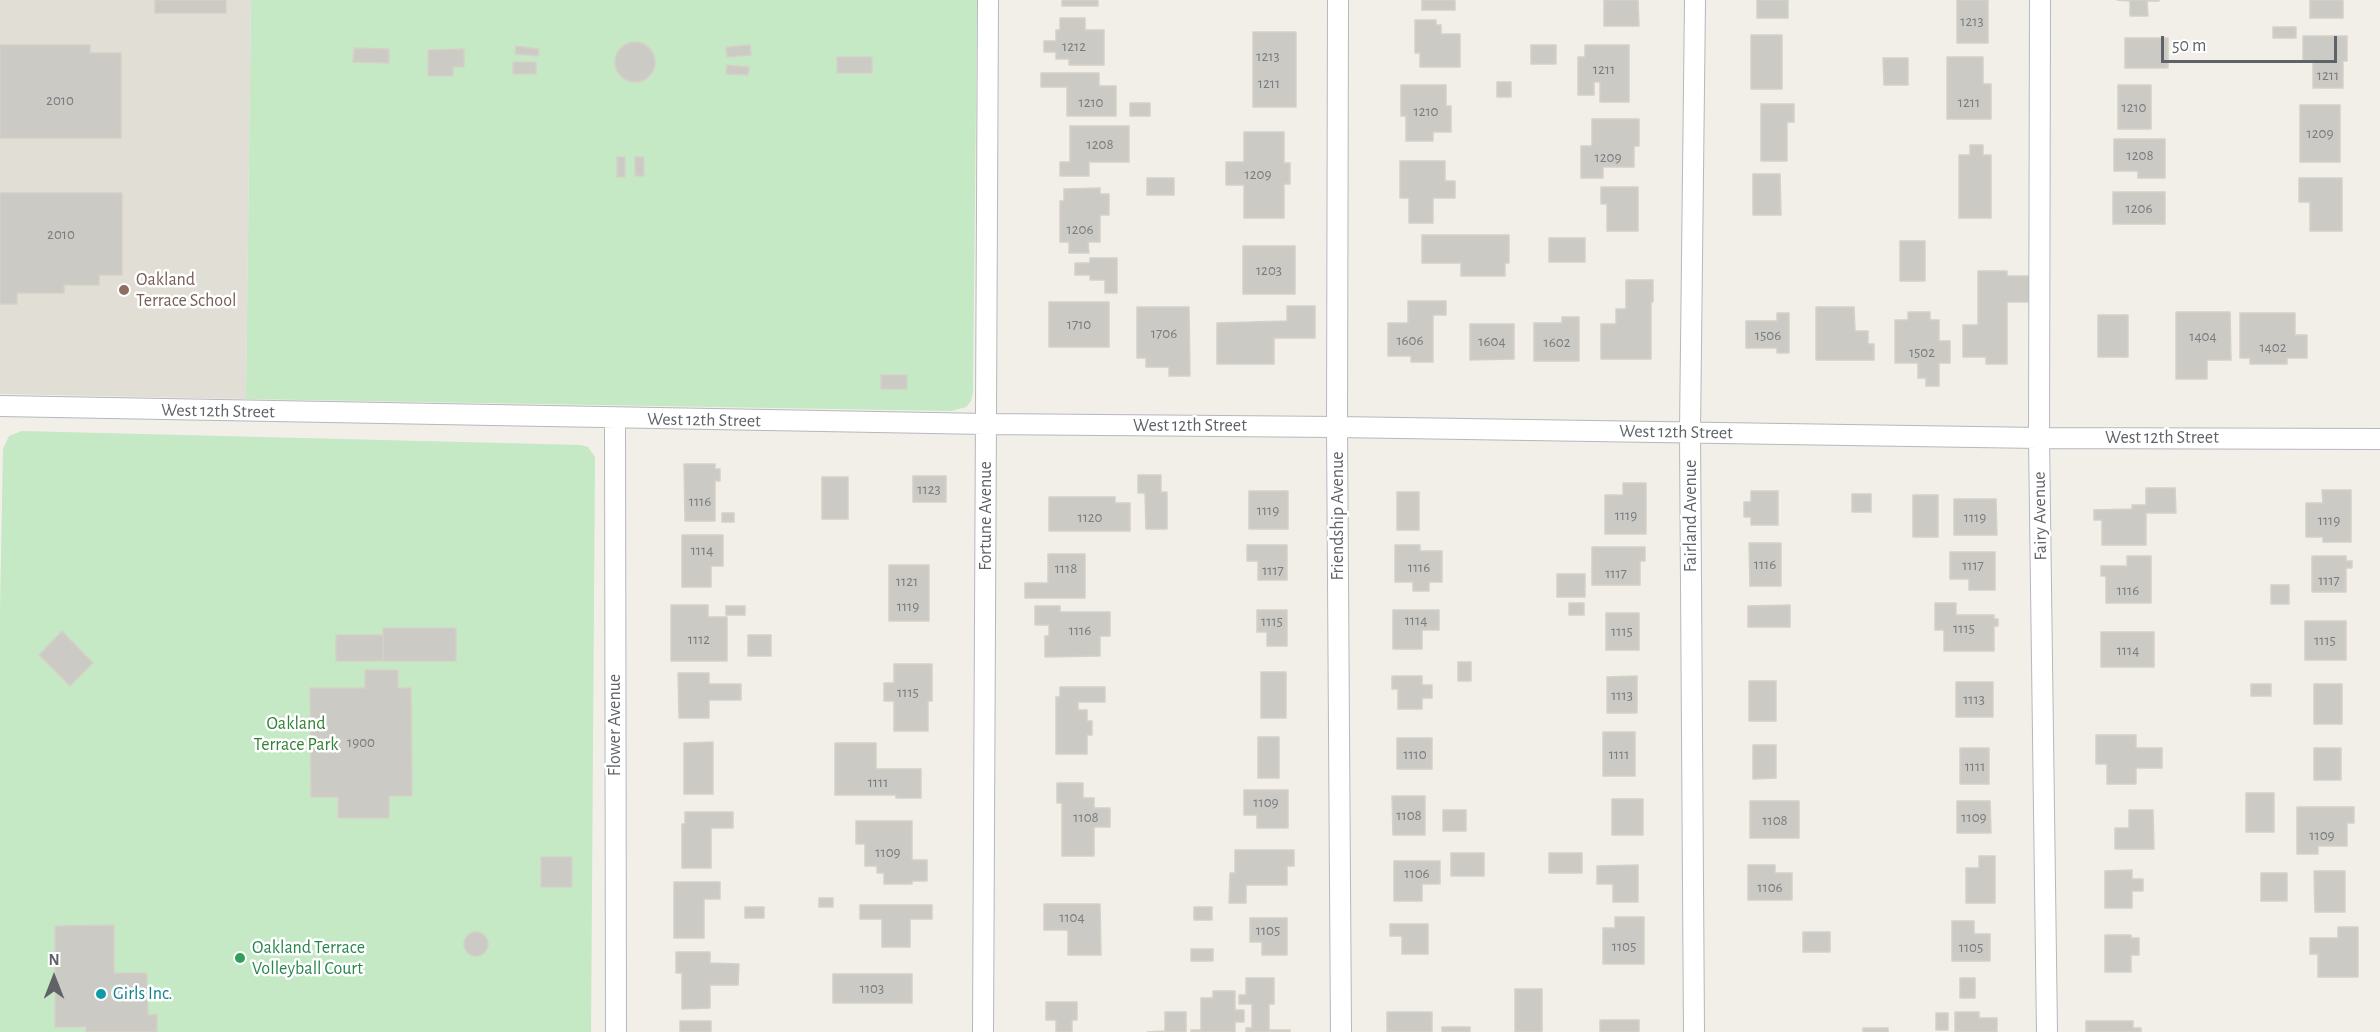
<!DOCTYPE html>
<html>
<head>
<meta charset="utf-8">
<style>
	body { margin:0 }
	#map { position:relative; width:2380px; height:1032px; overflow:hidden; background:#f1efe8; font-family:"Alegreya Sans",sans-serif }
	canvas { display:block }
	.north { position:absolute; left:24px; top:948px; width:60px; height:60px; -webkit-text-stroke:4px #fff; paint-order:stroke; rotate:0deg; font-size:16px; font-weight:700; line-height:24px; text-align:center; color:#5f6368 }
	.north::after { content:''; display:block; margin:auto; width:21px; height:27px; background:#5f6368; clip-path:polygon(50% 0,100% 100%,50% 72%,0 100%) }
	.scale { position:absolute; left:2161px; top:36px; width:176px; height:27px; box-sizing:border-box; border:3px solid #5f6368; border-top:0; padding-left:8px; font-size:18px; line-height:21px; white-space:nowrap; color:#5f6368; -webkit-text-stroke:4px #fff; paint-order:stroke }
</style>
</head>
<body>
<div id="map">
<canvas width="2380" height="1032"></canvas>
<div class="north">N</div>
<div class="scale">50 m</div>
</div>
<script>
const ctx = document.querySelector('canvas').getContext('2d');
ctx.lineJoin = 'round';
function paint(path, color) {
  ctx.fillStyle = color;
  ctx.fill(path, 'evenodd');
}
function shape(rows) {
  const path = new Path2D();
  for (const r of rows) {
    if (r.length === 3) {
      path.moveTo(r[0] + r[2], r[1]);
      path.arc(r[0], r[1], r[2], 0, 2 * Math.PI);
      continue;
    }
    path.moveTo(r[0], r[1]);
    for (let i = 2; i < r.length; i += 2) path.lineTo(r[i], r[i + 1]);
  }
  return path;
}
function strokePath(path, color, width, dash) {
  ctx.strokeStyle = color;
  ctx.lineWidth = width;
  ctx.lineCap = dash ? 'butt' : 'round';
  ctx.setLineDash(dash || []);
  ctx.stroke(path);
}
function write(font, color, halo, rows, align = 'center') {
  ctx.font = font + ' "Alegreya Sans",sans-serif';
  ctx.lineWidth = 5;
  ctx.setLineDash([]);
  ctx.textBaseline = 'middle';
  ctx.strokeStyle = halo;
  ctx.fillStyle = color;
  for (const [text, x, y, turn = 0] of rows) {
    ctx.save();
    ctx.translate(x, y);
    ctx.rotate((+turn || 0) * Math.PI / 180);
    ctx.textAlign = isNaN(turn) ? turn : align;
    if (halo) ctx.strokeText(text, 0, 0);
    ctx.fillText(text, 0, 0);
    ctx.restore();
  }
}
paint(shape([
	[0,0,251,0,246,399,0,394]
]), '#e1ded6');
paint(shape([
	[251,0,977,0,973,392,971,401,966,407,951,411,246,399],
	[22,431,581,445,588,447,595,457,591,1032,0,1032,0,612,3,449,9,436]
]), '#c5e8c5');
const building = shape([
	[155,0,226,0,226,13,155,13,155,0],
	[1062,0,1098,0,1098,6,1062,6,1062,0],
	[1422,0,1455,0,1455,10,1422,10,1422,0],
	[1604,0,1638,0,1639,26,1604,26,1604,0],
	[1757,0,1788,0,1788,18,1757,18,1757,0],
	[1957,0,1988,0,1988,43,1957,43,1957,0],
	[2117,0,2159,0,2159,1,2147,1,2148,16,2130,16,2130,1,2117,0],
	[2310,0,2343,0,2343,18,2310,18,2310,0],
	[1060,18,1085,18,1085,30,1104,30,1104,65,1069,65,1069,59,1056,59,1056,52,1044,52,1044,41,1056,41,1056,30,1060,30,1060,18],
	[1415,20,1436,20,1436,25,1441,25,1441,34,1460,34,1460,67,1420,67,1420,53,1415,53,1415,20],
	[2273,27,2296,27,2296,38,2273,38,2273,27],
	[1253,32,1296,32,1296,107,1253,107,1253,32],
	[1751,35,1782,35,1782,89,1751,89,1751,35],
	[2303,36,2347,36,2347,61,2343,61,2343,88,2313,88,2313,61,2303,61,2303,36],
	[2125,38,2168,38,2168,68,2125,68,2125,38],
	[635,62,20],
	[0,45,90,45,90,53,121,53,121,138,0,138,0,45],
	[750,45,751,55,727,57,726,47,750,45],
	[1531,45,1556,45,1556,64,1531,64,1531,45],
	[1585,45,1629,45,1629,102,1600,102,1600,82,1594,82,1594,95,1578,95,1578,57,1585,57,1585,45],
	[516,46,539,49,538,56,515,54,516,46],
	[354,48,389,49,389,63,353,62,354,48],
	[464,49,464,67,453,67,453,76,428,76,428,50,464,49],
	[837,57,872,57,872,73,837,73,837,57],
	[1947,57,1983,57,1983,84,1991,84,1991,119,1947,119,1947,57],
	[1883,58,1908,58,1908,85,1884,85,1883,58],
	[513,62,536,62,536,74,513,74,513,62],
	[727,65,749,67,748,75,726,74,727,65],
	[1041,73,1099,73,1099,86,1116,86,1116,116,1067,116,1067,87,1041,87,1041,73],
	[1497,82,1511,82,1511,97,1497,97,1497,82],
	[1401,85,1446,85,1446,106,1451,106,1451,132,1433,132,1433,141,1406,141,1406,116,1401,116,1401,85],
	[2118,85,2151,85,2151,129,2118,129,2118,85],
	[1130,103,1150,103,1150,116,1130,116,1130,103],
	[1761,104,1794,104,1794,122,1787,122,1787,161,1761,161,1761,104],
	[2300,105,2340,105,2340,162,2300,162,2300,105],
	[1592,119,1639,119,1639,146,1634,146,1634,167,1603,167,1603,178,1581,178,1581,146,1592,146,1592,119],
	[1070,126,1129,126,1129,162,1089,162,1089,176,1060,176,1060,162,1070,162,1070,126],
	[1244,132,1284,132,1284,163,1290,163,1290,184,1284,184,1284,218,1244,218,1244,185,1226,185,1226,162,1244,162,1244,132],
	[2114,139,2165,139,2165,178,2138,178,2138,171,2114,171,2114,139],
	[1970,145,1983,145,1983,155,1991,155,1991,218,1959,218,1959,155,1970,155,1970,145],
	[617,157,625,157,625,177,617,177,617,157],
	[635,157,644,157,644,176,635,176,635,157],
	[1400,161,1445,161,1445,181,1455,181,1455,198,1433,198,1433,223,1409,223,1409,198,1400,198,1400,161],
	[1753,174,1780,174,1781,215,1753,215,1753,174],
	[1147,178,1174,178,1174,195,1147,195,1147,178],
	[2299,178,2342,178,2342,231,2310,231,2310,202,2299,202,2299,178],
	[1601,187,1638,187,1638,231,1607,231,1607,204,1601,204,1601,187],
	[1100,188,1100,194,1109,194,1109,215,1100,215,1100,242,1088,242,1089,253,1069,253,1069,242,1060,242,1060,201,1064,201,1064,189,1100,188],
	[2113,192,2165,192,2165,224,2113,224,2113,192],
	[0,193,122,193,122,275,99,275,99,285,64,285,64,293,17,293,17,304,0,304,0,193],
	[1422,235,1509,235,1509,263,1505,263,1505,276,1461,276,1461,263,1422,263,1422,235],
	[1549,238,1585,238,1585,262,1549,262,1549,238],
	[1900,241,1925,241,1925,281,1900,281,1900,241],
	[1243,246,1295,246,1295,294,1243,294,1243,246],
	[1090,258,1117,258,1117,293,1105,293,1105,280,1090,280,1090,275,1075,275,1075,263,1090,263,1090,258],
	[1978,271,2007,271,2007,276,2030,276,2030,302,2007,302,2007,364,1986,364,1986,357,1963,357,1963,325,1978,325,1978,271],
	[1626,280,1653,280,1653,302,1651,302,1651,359,1601,359,1601,324,1616,324,1616,309,1626,309,1626,280],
	[1408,301,1446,301,1446,315,1433,315,1433,362,1411,362,1411,356,1388,356,1388,323,1408,323,1408,301],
	[1049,302,1109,302,1109,347,1049,347,1049,302],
	[1287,306,1315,306,1315,338,1274,338,1274,364,1217,364,1217,323,1287,321,1287,306],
	[1137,307,1189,307,1190,376,1169,376,1169,367,1146,367,1146,358,1137,358,1137,307],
	[1816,307,1854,307,1855,331,1868,331,1868,344,1874,344,1874,360,1816,360,1816,307],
	[1908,312,1930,312,1930,320,1939,320,1939,341,1950,341,1950,363,1939,363,1939,386,1926,386,1926,378,1918,378,1918,363,1895,363,1895,320,1908,320,1908,312],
	[2176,312,2230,312,2231,360,2207,360,2207,379,2176,379,2176,312],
	[1777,313,1789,313,1789,353,1777,353,1777,348,1746,348,1746,321,1777,321,1777,313],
	[2240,313,2295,313,2295,335,2307,335,2307,358,2287,358,2287,364,2250,364,2250,358,2240,358,2240,313],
	[2098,315,2128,315,2128,357,2098,357,2098,315],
	[1562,317,1579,317,1579,361,1534,361,1534,323,1562,323,1562,317],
	[1470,324,1514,324,1514,359,1470,360,1470,324],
	[881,375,907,375,907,389,881,389,881,375],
	[684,464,715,464,715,469,720,469,720,481,715,481,715,521,685,521,684,464],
	[1138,475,1161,475,1161,492,1167,492,1167,529,1146,529,1145,493,1138,493,1138,475],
	[913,476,946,476,946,502,913,502,913,476],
	[822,477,848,477,848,519,822,519,822,477],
	[1623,483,1646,483,1646,534,1605,534,1605,495,1623,495,1623,483],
	[2146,488,2175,488,2176,513,2146,513,2146,545,2102,545,2102,520,2094,520,2094,510,2132,509,2132,505,2146,505,2146,488],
	[2322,490,2351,490,2351,542,2323,542,2323,537,2306,537,2306,503,2323,503,2322,490],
	[1249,491,1288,491,1288,529,1249,529,1249,491],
	[1751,491,1778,491,1778,525,1751,525,1751,517,1744,517,1744,502,1751,502,1751,491],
	[1397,492,1419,492,1419,530,1397,530,1397,492],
	[1852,494,1871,494,1871,512,1852,512,1852,494],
	[1913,495,1938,495,1938,537,1913,537,1913,495],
	[1049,497,1115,497,1115,503,1130,503,1130,531,1049,531,1049,497],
	[1954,499,1996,499,1997,535,1954,535,1954,499],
	[722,513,734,513,734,522,722,522,722,513],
	[682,535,723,535,723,566,711,566,711,587,682,587,682,535],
	[1749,543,1781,543,1781,586,1750,586,1749,543],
	[1247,545,1287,545,1287,580,1258,580,1258,561,1247,561,1247,545],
	[1395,545,1420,545,1420,551,1442,551,1442,582,1429,582,1429,591,1413,591,1413,582,1395,582,1395,545],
	[1592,547,1645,547,1645,561,1640,561,1640,585,1592,585,1592,547],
	[1950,552,1995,552,1995,590,1969,590,1969,579,1950,579,1950,552],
	[1048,554,1085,554,1085,598,1025,598,1025,583,1048,583,1048,554],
	[2127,556,2151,556,2151,603,2106,603,2106,576,2101,576,2101,566,2127,566,2127,556],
	[2312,556,2346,556,2346,561,2352,561,2352,568,2346,568,2346,592,2312,592,2312,556],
	[889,565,929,565,929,621,889,621,889,565],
	[1557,574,1585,574,1585,597,1557,597,1557,574],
	[2271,585,2289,585,2289,604,2271,604,2271,585],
	[1569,603,1584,603,1584,615,1569,615,1569,603],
	[1935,603,1956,603,1956,615,1994,615,1994,619,1998,619,1998,626,1994,626,1994,651,1944,651,1944,630,1935,630,1935,603],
	[671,605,708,605,708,617,727,617,727,661,671,661,671,605],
	[1790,605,1790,627,1748,627,1748,606,1790,605],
	[726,606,745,606,745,615,726,615,726,606],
	[1035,606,1060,606,1060,612,1110,612,1110,636,1100,636,1100,656,1045,657,1045,636,1049,636,1049,625,1035,625,1035,606],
	[1257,610,1287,610,1287,646,1267,646,1267,632,1257,632,1257,610],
	[1393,610,1439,610,1439,630,1422,630,1422,649,1393,649,1393,610],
	[1606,613,1639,613,1639,650,1606,650,1606,613],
	[2305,621,2346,621,2346,660,2305,660,2305,621],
	[383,628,456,628,456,661,383,661,383,628],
	[62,631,93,663,70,686,39,655,62,631],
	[2101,632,2154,632,2154,667,2101,667,2101,632],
	[336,635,383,635,383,661,336,661,336,635],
	[748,635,771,635,771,656,748,656,748,635],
	[1458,662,1471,662,1471,681,1458,681,1458,662],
	[894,664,932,664,932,701,928,701,928,731,894,731,894,701,884,701,884,683,894,683,894,664],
	[365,670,398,670,398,688,411,688,412,796,389,796,389,818,338,818,338,797,311,797,310,688,365,688,365,670],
	[1261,672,1286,672,1286,718,1261,718,1261,672],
	[678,673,709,673,709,684,741,684,741,700,709,700,709,718,679,718,678,673],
	[1392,676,1422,676,1422,685,1432,685,1432,698,1422,698,1422,709,1398,709,1398,689,1392,689,1392,676],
	[1637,676,1637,713,1607,713,1607,677,1637,676],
	[1749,681,1776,681,1776,721,1749,721,1749,681],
	[1956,682,1993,682,1993,717,1956,717,1956,682],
	[2251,684,2271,684,2271,696,2251,696,2251,684],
	[2314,684,2342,684,2342,724,2314,724,2314,684],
	[1060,687,1105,687,1105,702,1078,702,1078,710,1087,710,1087,721,1092,721,1092,735,1087,735,1087,754,1056,754,1056,697,1060,697,1060,687],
	[1603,732,1635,732,1635,776,1603,776,1603,732],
	[2096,735,2136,735,2136,748,2162,748,2162,768,2136,768,2136,784,2107,784,2107,764,2096,764,2096,735],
	[1258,737,1279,737,1279,778,1258,778,1258,737],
	[1397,738,1432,738,1432,769,1397,769,1397,738],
	[713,742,713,794,684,794,684,743,713,742],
	[835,743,876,743,876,769,921,769,921,798,896,798,896,795,835,795,835,743],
	[1753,745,1776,745,1776,778,1753,779,1753,745],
	[1960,748,1989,748,1989,784,1960,784,1960,748],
	[2314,748,2341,748,2341,780,2314,780,2314,748],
	[1057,783,1083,783,1083,798,1094,798,1094,808,1110,808,1110,827,1094,827,1094,856,1062,856,1062,803,1057,803,1057,783],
	[1244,790,1288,790,1288,828,1257,828,1257,815,1244,815,1244,790],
	[2246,793,2274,793,2274,832,2246,832,2246,793],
	[1392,796,1425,796,1425,835,1393,835,1392,796],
	[1612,799,1643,799,1643,835,1612,835,1612,799],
	[1750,801,1799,801,1799,838,1750,838,1750,801],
	[1957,801,1990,801,1991,833,1957,833,1957,801],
	[2297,807,2354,807,2354,823,2347,823,2347,846,2318,846,2318,854,2297,854,2297,807],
	[1443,810,1466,810,1466,831,1443,831,1443,810],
	[2129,810,2153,810,2154,849,2115,849,2115,828,2129,828,2129,810],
	[685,812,733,812,733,828,711,828,711,868,682,868,682,824,685,824,685,812],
	[856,821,912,821,912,860,927,860,927,881,912,881,912,884,884,884,884,873,877,873,877,866,865,866,865,844,856,844,856,821],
	[1235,850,1294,850,1294,866,1287,866,1287,885,1246,885,1246,903,1229,903,1230,873,1235,873,1235,850],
	[1451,853,1484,853,1484,876,1451,876,1451,853],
	[1549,853,1582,853,1582,873,1549,873,1549,853],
	[1979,856,1995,856,1995,903,1966,903,1966,868,1979,868,1979,856],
	[541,857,572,857,572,887,541,887,541,857],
	[1394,861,1440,861,1440,884,1422,884,1422,901,1394,901,1394,861],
	[1638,865,1638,902,1613,902,1613,884,1597,884,1597,866,1638,865],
	[1748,865,1775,865,1775,873,1792,873,1792,900,1748,900,1748,865],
	[2132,870,2132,879,2143,879,2143,891,2132,891,2132,908,2105,908,2105,871,2132,870],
	[2314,871,2345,871,2345,912,2315,912,2314,871],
	[2261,873,2287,873,2287,901,2261,901,2261,873],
	[674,882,720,882,720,899,704,899,704,938,674,938,674,882],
	[819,898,833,898,833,907,819,907,819,898],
	[1044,904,1100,904,1101,955,1068,955,1068,930,1044,930,1044,904],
	[860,905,932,905,932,919,910,919,910,947,882,947,882,919,860,919,860,905],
	[745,907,764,907,764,918,745,918,745,907],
	[1194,907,1212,907,1212,920,1194,920,1194,907],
	[1615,917,1644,917,1644,964,1603,964,1603,928,1615,928,1615,917],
	[1250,918,1287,918,1287,955,1262,955,1262,942,1250,942,1250,918],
	[1952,921,1974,921,1974,934,1990,934,1990,961,1952,961,1952,921],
	[1390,924,1428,924,1428,954,1402,954,1402,936,1390,936,1390,924],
	[114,925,114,973,147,973,148,1015,157,1014,157,1032,86,1032,86,1027,55,1027,55,926,114,925],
	[2338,927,2358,927,2358,977,2318,977,2318,954,2310,954,2310,938,2338,938,2338,927],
	[476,944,12],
	[1803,932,1830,932,1830,952,1803,952,1803,932],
	[2105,935,2131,935,2131,938,2139,938,2139,955,2131,955,2131,972,2105,972,2105,935],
	[1191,949,1213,949,1213,961,1191,961,1191,949],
	[676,952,710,952,710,963,739,964,738,985,710,985,710,1008,682,1009,682,973,676,973,676,952],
	[833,974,912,974,912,1003,833,1003,833,974],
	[1246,978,1274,978,1274,1004,1269,1004,1269,1030,1290,1030,1290,1032,1246,1032,1246,1028,1252,1028,1252,1004,1239,1004,1239,995,1246,995,1246,978],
	[1960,978,1975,978,1975,998,1960,998,1960,978],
	[1515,989,1542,989,1542,1032,1515,1032,1515,989],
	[1213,991,1235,991,1235,1010,1244,1010,1244,1022,1235,1022,1235,1032,1191,1032,1191,1030,1201,1030,1201,998,1213,998,1213,991],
	[1046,1002,1077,1002,1077,1020,1072,1020,1072,1032,1056,1032,1056,1020,1046,1020,1046,1002],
	[1165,1012,1186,1012,1186,1032,1147,1032,1165,1031,1165,1012],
	[1387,1012,1432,1012,1432,1032,1387,1032,1387,1012],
	[1955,1012,1979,1012,1979,1018,1997,1018,1997,1032,1955,1032,1955,1012],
	[1936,1013,1948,1013,1948,1030,1936,1030,1936,1013],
	[1600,1020,1639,1020,1639,1032,1600,1032,1600,1020],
	[680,1021,711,1021,711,1032,680,1032,680,1021],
	[2086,1021,2133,1021,2133,1028,2141,1028,2141,1032,2086,1032,2086,1021],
	[1442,1027,1470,1027,1470,1032,1442,1032,1442,1027],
	[1863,1028,1888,1028,1888,1032,1863,1032,1863,1028]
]);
paint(building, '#cccac5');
strokePath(building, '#d6d1c6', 1.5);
const minor = shape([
	[1338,0,1337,427,1341,1032],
	[2040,0,2039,438,2047,1032],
	[0,406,986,424,1337,427,2039,438,2380,439],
	[615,419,616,1032],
	[983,1032,988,0],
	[1694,1032,1690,432,1695,0]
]);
strokePath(minor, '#b5b8bc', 22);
strokePath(minor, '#fff', 20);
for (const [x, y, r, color] of [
	[124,290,6,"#8d6e63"],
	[240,958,6,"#2e9e5b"],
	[101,994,6,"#0f9aa8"]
]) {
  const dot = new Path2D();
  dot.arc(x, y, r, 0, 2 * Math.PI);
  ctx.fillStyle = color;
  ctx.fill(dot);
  strokePath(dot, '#fff', 2);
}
write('15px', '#7a7d7f', null, [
	["1213",1972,21],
	["1212",1074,46],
	["1213",1268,56],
	["1211",1604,69],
	["1211",2328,75],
	["1211",1269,83],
	["2010",60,100],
	["1210",1091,102],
	["1211",1969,102],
	["1210",2134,107],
	["1210",1426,111],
	["1209",2320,133],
	["1208",1100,144],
	["1208",2140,155],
	["1209",1608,157],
	["1209",1258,174],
	["1206",2139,208],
	["1206",1080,229],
	["2010",61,234],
	["1203",1269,270],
	["1710",1079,324],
	["1706",1164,333],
	["1506",1768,335],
	["1404",2203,336],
	["1606",1410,340],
	["1604",1492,341],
	["1602",1557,342],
	["1402",2273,347],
	["1502",1922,352],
	["1123",929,489],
	["1116",700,501],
	["1119",1268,510],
	["1119",1626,515],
	["1120",1090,517],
	["1119",1975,517],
	["1119",2329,520],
	["1114",702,550],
	["1116",1765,564],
	["1117",1973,565],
	["1116",1419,567],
	["1118",1066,568],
	["1117",1273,570],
	["1117",1616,573],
	["1117",2329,580],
	["1121",907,581],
	["1116",2128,590],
	["1119",908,606],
	["1114",1416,620],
	["1115",1272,621],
	["1115",1964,628],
	["1116",1080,630],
	["1115",1622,631],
	["1112",699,639],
	["1115",2325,640],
	["1114",2128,650],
	["1115",908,692],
	["1113",1622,695],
	["1113",1974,699],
	["1900",361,742],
	["1110",1415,754],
	["1111",1619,754],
	["1111",1975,766],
	["1111",878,782],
	["1109",1266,802],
	["1108",1409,815],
	["1108",1086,817],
	["1109",1974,817],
	["1108",1775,820],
	["1109",2322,835],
	["1109",888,852],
	["1106",1417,873],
	["1106",1770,887],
	["1104",1072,917],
	["1105",1268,930],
	["1105",1624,946],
	["1105",1971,947],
	["1103",872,988]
]);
write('18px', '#785e54', '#fff', [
	["Oakland",136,280],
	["Terrace School",136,301]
], 'left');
write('18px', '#5f6368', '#fff', [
	["West 12th Street",218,411,1],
	["West 12th Street",704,420,1],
	["West 12th Street",1190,426],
	["West 12th Street",1676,432,1],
	["West 12th Street",2162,438],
	["Fortune Avenue",986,516,-90],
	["Friendship Avenue",1338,516,-90],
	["Fairland Avenue",1691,516,-90],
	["Fairy Avenue",2040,516,-91],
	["Flower Avenue",615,725,-90]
]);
write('18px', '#348238', '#fff', [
	["Oakland",296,724],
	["Terrace Park",296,745]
]);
write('18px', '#27864d', '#fff', [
	["Oakland Terrace",252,948],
	["Volleyball Court",252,969]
], 'left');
write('18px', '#0d838f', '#fff', [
	["Girls Inc.",113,994]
], 'left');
</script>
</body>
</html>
